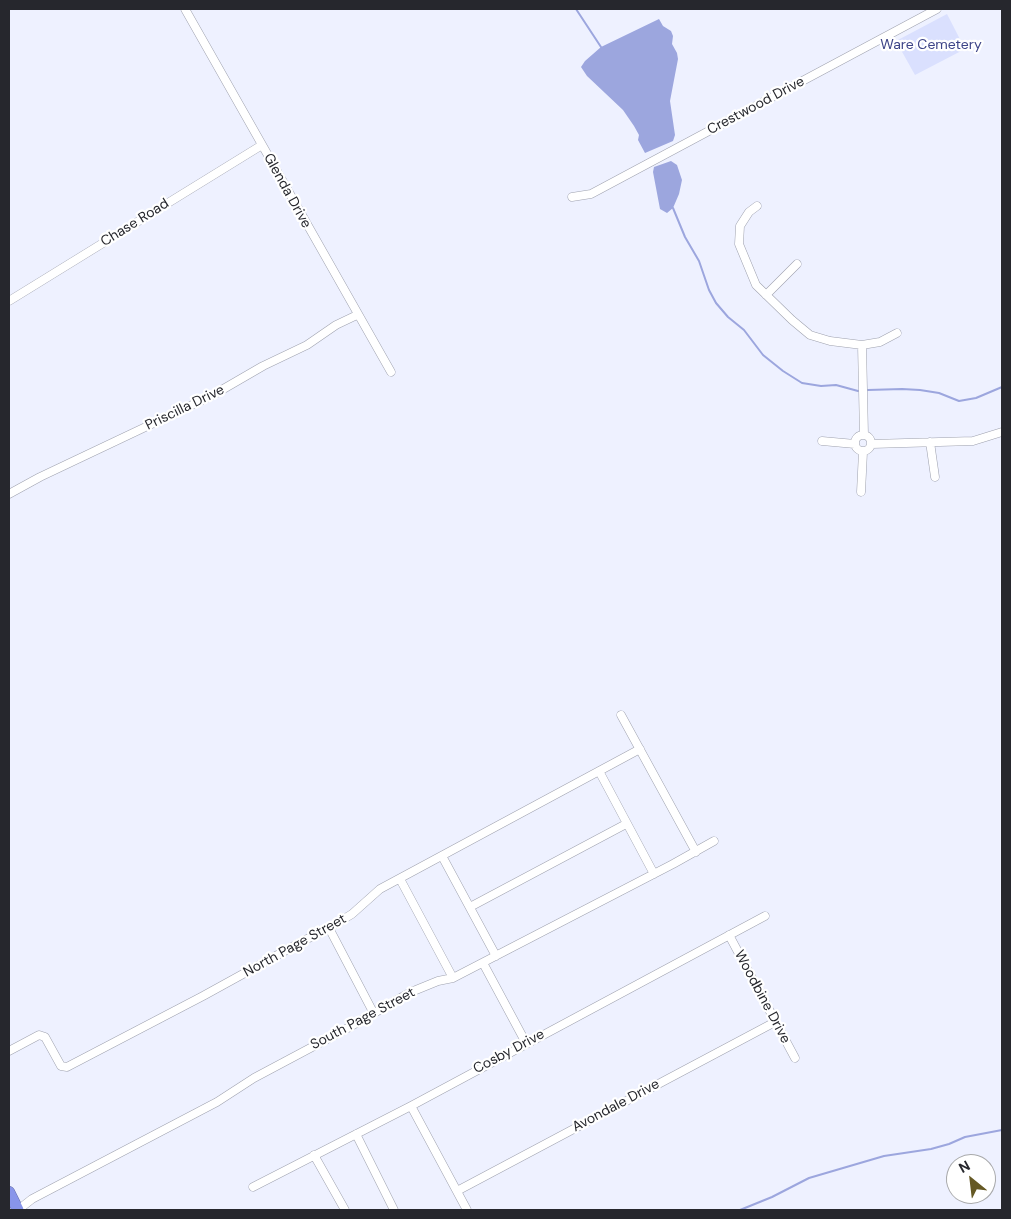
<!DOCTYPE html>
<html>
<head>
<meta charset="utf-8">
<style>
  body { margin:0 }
  #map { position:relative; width:1011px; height:1219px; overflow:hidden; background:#eef1ff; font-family:"DM Sans",sans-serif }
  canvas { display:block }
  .frame { position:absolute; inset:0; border:10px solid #26272d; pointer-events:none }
  .north { position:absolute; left:946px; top:1154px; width:50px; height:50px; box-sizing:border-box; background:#fff; border:1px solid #a8a9ab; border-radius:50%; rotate:331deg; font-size:14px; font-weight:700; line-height:20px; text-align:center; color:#26272d }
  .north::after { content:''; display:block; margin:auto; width:18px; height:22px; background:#655925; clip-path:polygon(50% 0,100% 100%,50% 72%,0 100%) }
</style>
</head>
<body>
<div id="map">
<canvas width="1011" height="1219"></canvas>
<div class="frame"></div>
<div class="north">N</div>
</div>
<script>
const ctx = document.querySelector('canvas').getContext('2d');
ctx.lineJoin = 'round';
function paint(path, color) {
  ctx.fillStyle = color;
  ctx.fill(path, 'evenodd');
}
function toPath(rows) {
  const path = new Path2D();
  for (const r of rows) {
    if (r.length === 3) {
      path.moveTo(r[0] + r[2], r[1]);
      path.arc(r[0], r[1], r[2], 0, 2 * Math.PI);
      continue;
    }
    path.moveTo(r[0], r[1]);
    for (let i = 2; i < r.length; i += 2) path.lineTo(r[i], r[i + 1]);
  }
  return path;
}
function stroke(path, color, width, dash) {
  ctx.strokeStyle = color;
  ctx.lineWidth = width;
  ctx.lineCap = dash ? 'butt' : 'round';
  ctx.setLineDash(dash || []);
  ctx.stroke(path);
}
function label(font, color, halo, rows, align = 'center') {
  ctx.font = font + ' "DM Sans",sans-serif';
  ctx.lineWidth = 4.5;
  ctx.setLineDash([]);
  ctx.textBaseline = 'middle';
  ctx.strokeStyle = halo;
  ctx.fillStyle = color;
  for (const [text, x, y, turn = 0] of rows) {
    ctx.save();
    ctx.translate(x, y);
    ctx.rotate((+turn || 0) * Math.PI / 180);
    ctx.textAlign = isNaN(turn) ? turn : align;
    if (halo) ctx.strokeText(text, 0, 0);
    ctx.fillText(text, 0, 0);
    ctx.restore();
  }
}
const green = toPath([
  [947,14,965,49,915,75,896,41]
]);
const water = toPath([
  [659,19,663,26,671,31,673,36,672,44,677,53,678,59,670,101,675,135,673,141,645,153,638,140,639,135,634,126,623,110,587,76,581,67,585,61,601,47],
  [671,161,677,165,682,180,679,194,673,208,667,213,660,209,653,172,654,167]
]);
const stream = toPath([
  [576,9,601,47],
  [673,208,685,237,699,261,709,290,716,303,728,317,744,330,763,355,783,371,802,383,821,386,836,385,858,391],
  [868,390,902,389,920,390,939,393,959,401,976,398,1002,387],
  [740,1210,772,1197,809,1178,884,1156,931,1149,949,1144,965,1137,1002,1130]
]);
const minor = toPath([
  [185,9,391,372],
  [572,197,591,194,937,9],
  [757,206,749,212,740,226,739,244,756,285,792,320,810,335,830,341,862,345,880,342,897,333],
  [766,295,797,264],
  [9,301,262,145],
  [862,345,864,435],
  [863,443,8],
  [822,441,855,444],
  [930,442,935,477],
  [872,444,973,441,1002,432],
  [861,492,863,452],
  [9,494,40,477,213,395,263,366,307,345,336,325,357,315],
  [621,715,696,852],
  [599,771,654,874],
  [442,856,496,956],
  [400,879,453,978],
  [470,907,626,824],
  [329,928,373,1012],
  [729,935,795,1058],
  [483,963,526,1043],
  [9,1051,39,1035,45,1037,61,1066,67,1067,203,996,301,942,329,928,352,914,380,889,640,749],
  [411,1106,467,1210],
  [356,1134,394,1210],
  [314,1155,345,1210],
  [253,1187,411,1106,765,916],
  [457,1191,775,1022],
  [18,1210,32,1199,217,1102,254,1078,346,1029,411,992,438,981,453,978,673,864,714,841]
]);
const highway = toPath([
  [9,1192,18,1210]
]);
const parkNames = [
  ["Ware Cemetery",931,45]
];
const streetNames = [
  ["Crestwood Drive",756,106,-28],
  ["Glenda Drive",287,191,61],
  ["Chase Road",135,223,-32],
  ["Priscilla Drive",185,408,-26],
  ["North Page Street",295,946,-29],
  ["Woodbine Drive",762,997,62],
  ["South Page Street",363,1019,-28],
  ["Cosby Drive",509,1052,-28],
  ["Avondale Drive",616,1106,-28]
];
paint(green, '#dae0fe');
paint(water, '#9ca6de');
stroke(stream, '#9ca6de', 2);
stroke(minor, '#9ea1ae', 9);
stroke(highway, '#666ea8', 12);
stroke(minor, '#fff', 8);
stroke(highway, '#8895ea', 11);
label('14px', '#3d4487', '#fff', parkNames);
label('14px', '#26272d', '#fff', streetNames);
</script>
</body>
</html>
